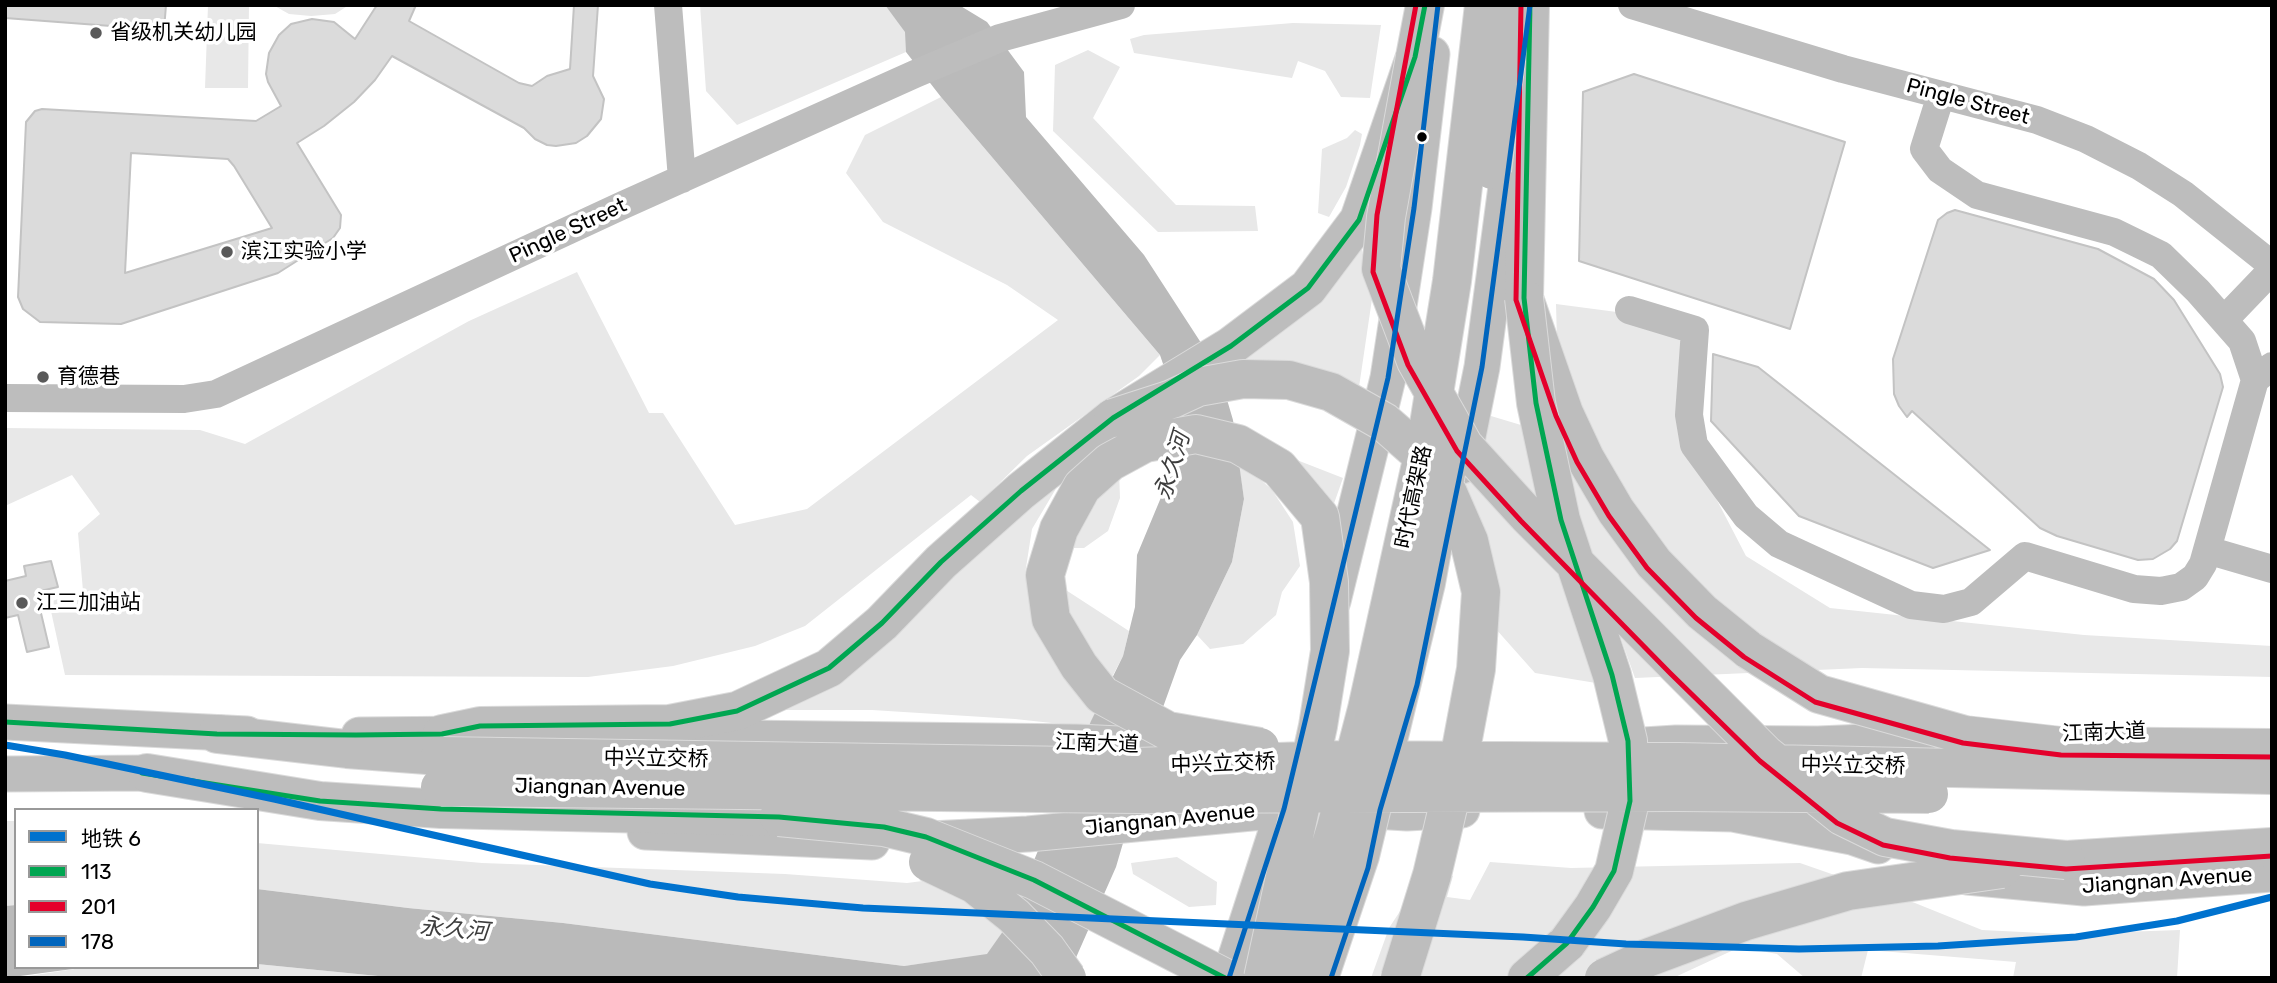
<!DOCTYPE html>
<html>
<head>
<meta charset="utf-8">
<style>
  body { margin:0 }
  #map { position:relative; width:2277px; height:983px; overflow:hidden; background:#fff; font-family:Rubik,"Noto Sans SC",sans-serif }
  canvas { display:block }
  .frame { position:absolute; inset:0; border:7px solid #000; pointer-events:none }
  .legend { position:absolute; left:14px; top:808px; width:245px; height:161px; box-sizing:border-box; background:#fff; border:2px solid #999; margin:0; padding:9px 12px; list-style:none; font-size:21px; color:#000 }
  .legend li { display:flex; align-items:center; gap:14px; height:35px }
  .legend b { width:35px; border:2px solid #999 }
</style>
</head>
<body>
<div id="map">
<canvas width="2277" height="983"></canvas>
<div class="frame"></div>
<ul class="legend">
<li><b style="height:9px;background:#0072ce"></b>地铁 6</li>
<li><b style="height:9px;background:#00a651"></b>113</li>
<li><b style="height:9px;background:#e4002b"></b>201</li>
<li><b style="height:9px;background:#0065bd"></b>178</li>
</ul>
</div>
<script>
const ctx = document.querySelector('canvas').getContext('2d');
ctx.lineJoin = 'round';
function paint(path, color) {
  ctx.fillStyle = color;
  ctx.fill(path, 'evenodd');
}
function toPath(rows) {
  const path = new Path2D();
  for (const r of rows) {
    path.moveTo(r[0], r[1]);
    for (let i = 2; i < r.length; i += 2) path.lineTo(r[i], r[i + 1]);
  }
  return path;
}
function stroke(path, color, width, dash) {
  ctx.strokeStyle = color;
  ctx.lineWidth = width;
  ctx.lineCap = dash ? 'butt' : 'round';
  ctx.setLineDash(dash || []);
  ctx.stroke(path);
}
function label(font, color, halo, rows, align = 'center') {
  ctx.font = font + ' Rubik,"Noto Sans SC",sans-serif';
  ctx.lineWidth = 7;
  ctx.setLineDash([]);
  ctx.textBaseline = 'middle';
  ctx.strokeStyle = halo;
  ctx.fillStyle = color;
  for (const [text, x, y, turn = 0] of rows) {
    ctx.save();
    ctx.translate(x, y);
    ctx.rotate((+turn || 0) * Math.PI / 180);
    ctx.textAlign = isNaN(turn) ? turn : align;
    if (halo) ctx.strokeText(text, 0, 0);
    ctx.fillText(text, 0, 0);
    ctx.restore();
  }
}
const green = toPath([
  [208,5,249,5,248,88,205,88],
  [273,5,349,5,335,14,311,16,289,14],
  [700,5,885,5,906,32,906,52,737,125,706,91],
  [1293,23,1381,25,1370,98,1341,97,1325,71,1298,61,1292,78,1134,53,1130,39,1144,35],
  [1088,50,1120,67,1093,118,1176,205,1255,206,1258,231,1158,232,1053,131,1055,65],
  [941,97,1160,355,1139,376,1027,456,980,502,971,495,805,626,755,646,673,666,588,677,65,675,49,602,83,591,78,533,100,514,72,475,5,506,5,428,200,430,245,444,469,321,577,272,649,413,663,413,735,525,807,509,1058,320,1007,285,883,222,846,173,865,135],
  [1355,130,1362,134,1360,145,1346,187,1329,217,1318,213,1322,149,1347,138],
  [1359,236,1372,299,1359,387,1236,362],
  [1556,304,1647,316,1683,342,1680,429,1746,556,1830,608,2084,635,2272,646,2272,677,1862,668,1635,678,1593,561,1560,452],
  [1481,413,1521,425,1596,683,1535,673,1487,619,1462,499],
  [1284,455,1343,478,1325,529],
  [1238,459,1272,490,1293,522,1300,566,1282,592,1276,615,1243,644,1210,649,1197,635,1232,562,1244,499],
  [1067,470,1032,529,1025,574,1034,612,1099,704,1089,727,1015,719,872,710,762,710],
  [1119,470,1120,498,1108,531,1084,548,1061,548,1062,529],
  [1055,583,1129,631,1123,656,1112,677,1085,657],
  [5,821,16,821,16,905,5,906],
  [257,843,482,863,785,874,907,883,1032,867,1008,924,987,955,904,966,563,923,408,908,257,889],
  [1177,857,1217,882,1216,905,1189,907,1133,874,1131,863],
  [1490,862,1571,868,1800,863,1915,903,1982,930,2063,934,2180,930,2177,978,2013,978,2016,962,1868,950,1861,978,1805,978,1777,954,1740,947,1673,978,1371,978,1389,928,1425,873,1453,876,1447,897,1470,900],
  [257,964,398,978,15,978,88,967,257,967]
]);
const water = toPath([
  [885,5,959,5,987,22,1024,72,1026,117,1144,255,1218,369,1233,420,1244,499,1232,562,1197,635,1180,660,1162,710,1116,867,1067,978,398,978,257,964,257,889,408,908,563,923,904,966,987,954,1008,924,1091,721,1123,656,1135,607,1137,555,1162,495,1183,423,1160,355,941,97,906,52,905,32],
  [16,905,16,967,88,967,5,978,5,906]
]);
const building = toPath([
  [5,5,166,5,164,30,5,18,5,5],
  [377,5,416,5,409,21,519,83,532,86,547,76,570,69,574,5,598,5,593,76,604,99,601,119,587,136,576,143,556,146,547,145,535,139,524,128,392,56,375,80,354,102,324,126,297,143,341,215,340,228,333,238,278,273,121,324,40,322,23,309,18,297,26,122,35,111,42,109,256,121,281,106,268,82,266,74,269,53,279,35,291,24,312,19,334,22,355,39,377,5],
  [131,153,228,159,234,166,272,228,125,273,131,153],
  [1634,74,1845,142,1790,329,1579,261,1583,92,1634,74],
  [1955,210,2098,249,2154,279,2174,300,2220,374,2223,387,2177,541,2170,549,2153,559,2138,560,2057,536,2040,528,1912,411,1907,417,1899,406,1894,394,1893,359,1938,220,1947,213,1955,210],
  [1713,354,1758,367,1990,550,1933,568,1799,516,1711,421,1713,354],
  [51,561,58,587,36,592,49,647,27,652,18,615,5,618,5,581,26,576,24,566,51,561]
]);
const minor = toPath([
  [668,5,682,179],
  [1632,5,1843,69,2037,120,2086,139,2139,166,2183,194,2272,265],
  [1941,95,1924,149,1940,170,1977,195,2114,232,2161,255,2198,291,2242,341,2255,380],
  [1629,310,1695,330,1689,415,1694,445,1746,516,1779,544,1911,605,1944,609,1971,602,2025,556,2134,589,2161,591,2181,587,2195,577,2203,564,2255,380,2272,366],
  [2224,320,2272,270],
  [5,398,184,399,216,394,621,206,915,74,1000,38,1121,5],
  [2207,550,2272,569]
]);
const major = toPath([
  [1462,466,1482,367,1513,134],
  [1333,601,1388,378,1414,208,1432,54],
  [5,722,247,734],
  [359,735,471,734],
  [656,737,1077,742,1202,748],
  [1628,746,1676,743,1818,744,1960,738],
  [5,774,147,773,176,778],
  [1357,810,1407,813,1462,810],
  [1602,811,1733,814,1852,837,1878,846],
  [645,832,872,842],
  [931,839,1028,834,1294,809],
  [1967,877,2084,888,2272,874],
  [1229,978,1287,798]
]);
const highway = toPath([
  [1530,5,1524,298,1564,413,1585,458,1616,511,1654,563,1702,612,1749,650],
  [217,734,347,749,440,756],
  [442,734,480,726,670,724,737,711,829,668,882,623,941,562,1021,491,1113,418,1231,346,1308,288,1359,220,1415,57,1425,5],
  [147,773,320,801,441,809,779,817],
  [2066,860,2272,847],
  [1527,978,1567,943]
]);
const highwayBridge = toPath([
  [1415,57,1386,217,1381,269,1416,361,1464,446,1527,515,1765,754,1842,816,1885,837,1951,849,2066,860],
  [1492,170,1513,5],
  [1524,298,1536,403,1561,520,1612,675,1628,741,1630,801,1614,871,1593,907,1567,943],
  [1113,418,1172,399,1198,387,1243,379,1289,380,1331,392,1384,422,1417,451,1448,493,1469,541,1481,592,1476,669,1458,765,1432,875,1400,978],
  [1749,650,1819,694,1965,735,2061,746,2272,748],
  [1260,747,1168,731,1102,695,1079,666,1051,619,1045,575,1059,529,1082,487,1110,462,1145,443,1196,434,1238,444,1279,468,1320,517,1329,582,1330,651,1318,726,1263,978],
  [440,756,1137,767,1334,760,1679,762,2272,775],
  [440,787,1139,794,1677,792,1929,794],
  [779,817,884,827,926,837,1034,880,1225,978],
  [928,862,974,884,1014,916,1047,950,1067,978],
  [1290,978,1336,828,1367,709,1427,437,1452,281,1484,5],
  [1319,978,1360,856,1426,583,1452,440],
  [1604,978,1647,958,1746,921,1848,891,2002,869]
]);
const bus1 = toPath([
  [5,722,217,734,356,735,442,734,480,726,670,724,737,711,829,668,882,623,941,562,1021,491,1113,418,1231,346,1308,288,1359,220,1415,57,1425,5],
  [142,773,320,801,441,809,779,817,884,827,926,837,1034,880,1225,978],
  [1527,978,1567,943,1593,907,1614,871,1630,801,1628,741,1612,675,1561,520,1536,403,1524,298,1530,5]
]);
const bus2 = toPath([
  [1416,5,1377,215,1373,272,1408,365,1457,451,1521,521,1670,673,1760,761,1837,823,1883,845,1950,858,2066,869,2272,856],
  [1521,5,1516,300,1556,416,1577,462,1609,516,1647,568,1696,618,1744,657,1815,702,1963,743,2061,755,2272,757]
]);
const bus3 = toPath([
  [1229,978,1284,809,1388,378,1414,208,1438,5],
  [1331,978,1368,868,1380,810,1417,685,1482,367,1530,5]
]);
const metro1 = toPath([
  [5,745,65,755,274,799,650,884,738,897,863,908,1523,937,1626,944,1799,949,1938,946,2076,937,2177,921,2272,897]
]);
const markers = [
  [96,33,7,"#595959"],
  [1422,137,6,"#000"],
  [227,252,7,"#595959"],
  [43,377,7,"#595959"],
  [22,603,7,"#595959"]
];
const poiNames = [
  ["省级机关幼儿园",110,33],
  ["滨江实验小学",241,252],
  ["育德巷",57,377],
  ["江三加油站",36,603]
];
const streetNames = [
  ["Pingle Street",1968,102,15],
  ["Pingle Street",568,231,-25],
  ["时代高架路",1414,497,-78],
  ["江南大道",2104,733,-2],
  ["江南大道",1097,744,2],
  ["中兴立交桥",656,759,1],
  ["中兴立交桥",1223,764,-2],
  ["中兴立交桥",1853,766,1],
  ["Jiangnan Avenue",600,788,1],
  ["Jiangnan Avenue",1170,820,-6],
  ["Jiangnan Avenue",2167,881,-4]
];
const waterNames = [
  ["永久河",1173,466,-73],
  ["永久河",454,930,5]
];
paint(green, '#e8e8e8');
paint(water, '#bababa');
paint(building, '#dbdbdb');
stroke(building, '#c3c3c3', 2);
stroke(major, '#dbdbdb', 37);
stroke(highway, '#dbdbdb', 40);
stroke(minor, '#bdbdbd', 28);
stroke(major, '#bdbdbd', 35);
stroke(highway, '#bdbdbd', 38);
stroke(highwayBridge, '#dbdbdb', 40, []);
stroke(highwayBridge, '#bdbdbd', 38);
stroke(bus1, '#00a651', 5);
stroke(bus2, '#e4002b', 5);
stroke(bus3, '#0065bd', 5);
stroke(metro1, '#0072ce', 7);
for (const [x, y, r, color] of markers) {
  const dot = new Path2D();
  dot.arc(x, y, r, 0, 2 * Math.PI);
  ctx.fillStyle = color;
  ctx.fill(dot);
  stroke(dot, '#fff', 2.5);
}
label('21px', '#000', '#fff', poiNames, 'left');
label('21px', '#000', '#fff', streetNames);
label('italic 23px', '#3d3d3d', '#fff', waterNames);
</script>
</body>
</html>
